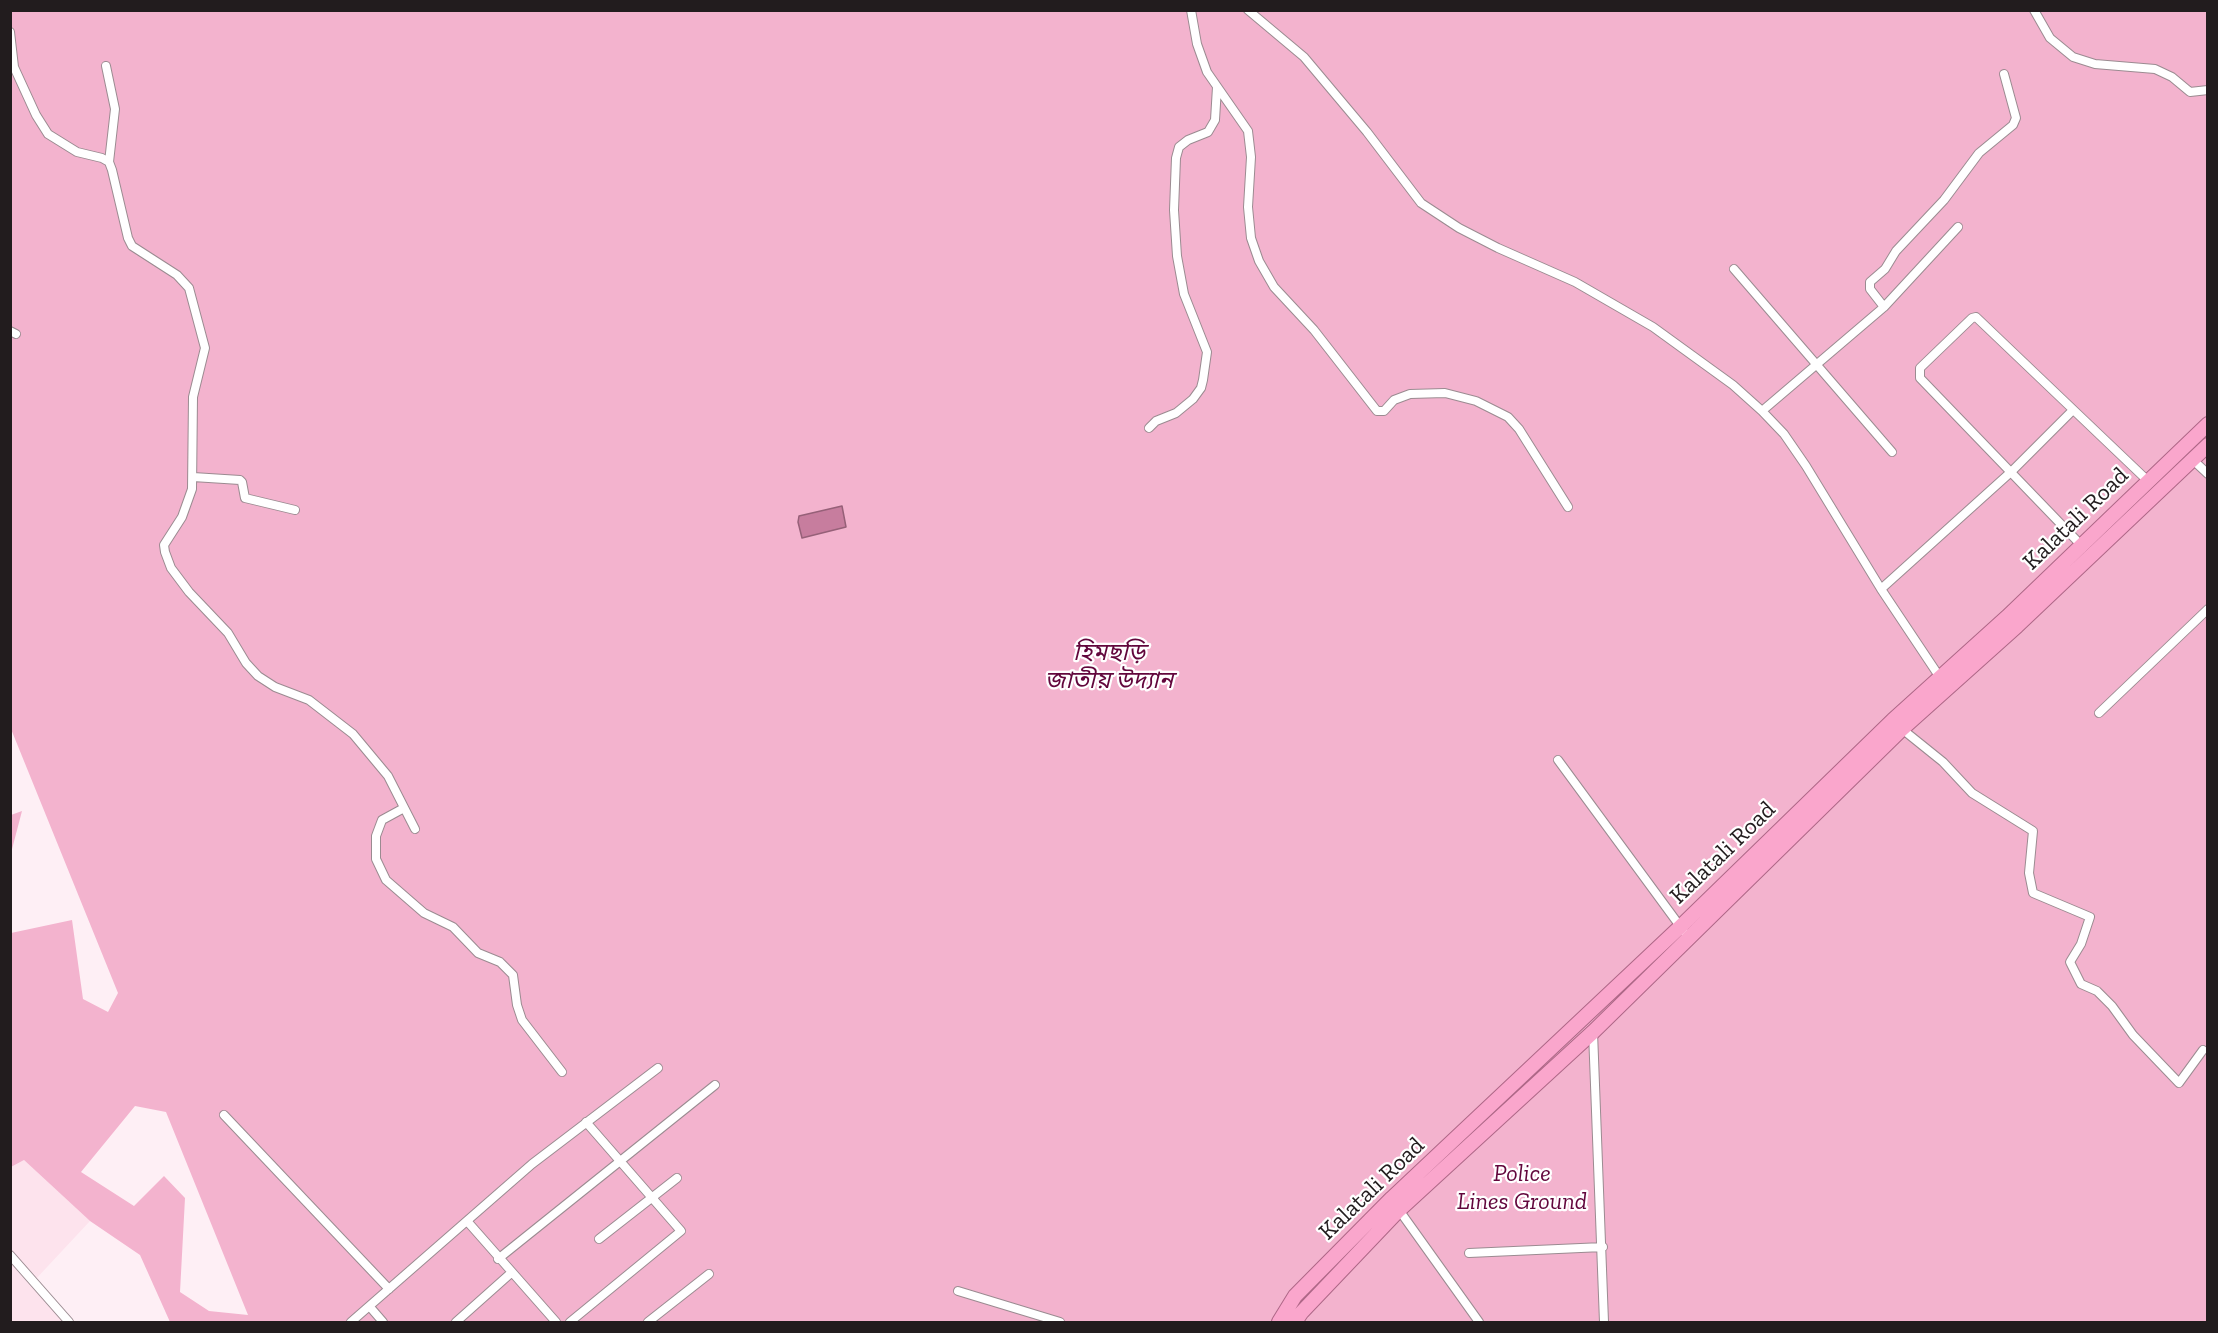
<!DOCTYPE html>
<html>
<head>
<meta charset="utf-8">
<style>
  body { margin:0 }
  #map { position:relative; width:2218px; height:1333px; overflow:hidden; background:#feeff5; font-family:"Zilla Slab",serif }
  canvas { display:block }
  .frame { position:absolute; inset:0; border:12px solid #221c1e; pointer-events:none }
</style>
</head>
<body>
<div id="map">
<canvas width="2218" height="1333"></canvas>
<div class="frame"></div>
</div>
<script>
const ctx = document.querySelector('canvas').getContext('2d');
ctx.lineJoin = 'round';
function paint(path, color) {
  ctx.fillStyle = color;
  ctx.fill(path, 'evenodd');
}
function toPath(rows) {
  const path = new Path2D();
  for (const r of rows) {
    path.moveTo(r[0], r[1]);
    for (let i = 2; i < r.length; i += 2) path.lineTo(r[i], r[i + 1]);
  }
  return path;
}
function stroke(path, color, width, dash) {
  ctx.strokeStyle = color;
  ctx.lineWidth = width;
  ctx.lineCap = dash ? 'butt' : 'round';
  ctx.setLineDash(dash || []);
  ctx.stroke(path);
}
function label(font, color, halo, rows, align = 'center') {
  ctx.font = font + ' "Zilla Slab","Noto Sans Bengali",serif';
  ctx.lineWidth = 4.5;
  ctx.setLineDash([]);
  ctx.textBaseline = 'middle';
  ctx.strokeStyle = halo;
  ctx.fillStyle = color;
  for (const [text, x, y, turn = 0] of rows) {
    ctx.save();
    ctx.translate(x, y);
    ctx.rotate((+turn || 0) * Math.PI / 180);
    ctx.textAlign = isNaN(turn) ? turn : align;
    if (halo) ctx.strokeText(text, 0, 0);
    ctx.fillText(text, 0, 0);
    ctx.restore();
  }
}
const built = toPath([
  [24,1160,90,1221,34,1281,69,1322,11,1322,11,1167]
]);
const green = toPath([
  [11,11,2207,11,2207,1322,170,1322,140,1255,90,1221,24,1160,11,1167,11,933,72,920,83,999,108,1012,118,993,11,729],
  [135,1106,166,1112,248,1315,209,1311,180,1292,185,1198,164,1176,134,1206,81,1172],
  [22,811,11,853,11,815]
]);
const water = toPath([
  [842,506,846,527,802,538,798,522,799,516,842,506]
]);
const minor = toPath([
  [1191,10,1197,44,1207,72,1248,131,1251,157,1248,207,1251,238,1259,261,1274,287,1314,330,1377,411,1384,411,1394,400,1410,394,1445,393,1476,401,1508,417,1519,429,1568,507],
  [1248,10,1304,57,1367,132,1421,203,1459,228,1498,248,1575,282,1653,327,1733,385,1762,411,1784,434,1806,466,1881,589],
  [2034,10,2050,38,2073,57,2095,64,2155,69,2172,77,2190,92,2208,90],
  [10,32,14,67,36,115,48,134,77,152,102,158,109,162,112,170,128,238,132,246,177,275,189,288,205,348,193,397,192,489,182,517,164,545,165,552,171,568,189,592,228,633,246,663,258,676,275,687,309,700,353,734,388,776,415,829],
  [106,66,115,109,109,162],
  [1734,269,1892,452],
  [1884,307,1870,289,1870,282,1885,269,1896,251,1944,200,1979,153,2013,125,2016,118,2004,74],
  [10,331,16,334],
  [1762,411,1884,307,1958,227],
  [1149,428,1156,421,1176,413,1193,399,1201,388,1203,380,1207,352,1184,294,1177,256,1174,210,1176,158,1179,147,1188,140,1208,132,1215,120,1217,87],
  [2193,460,2208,474],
  [193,477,240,480,242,482,245,498,295,510],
  [2082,546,1920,378,1920,368,1972,318,1976,317,2148,481],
  [1939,676,1881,589,2012,471,2073,410],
  [2099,713,2208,609],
  [1902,729,1943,762,1972,793,2033,831,2029,873,2033,893,2090,917,2081,944,2070,962,2081,984,2097,991,2112,1006,2133,1035,2179,1083,2203,1050],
  [1558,760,1688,937],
  [404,808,382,820,376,836,376,859,386,880,424,913,453,927,478,953,500,962,513,975,517,1005,522,1020,562,1072],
  [1593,1032,1604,1322],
  [224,1115,389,1289],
  [1399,1210,1479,1322],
  [467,1221,556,1322],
  [599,1239,677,1178],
  [1469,1253,1603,1247],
  [10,1255,69,1322],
  [498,1259,715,1085],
  [958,1291,1060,1322],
  [370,1307,383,1322],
  [351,1322,532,1164,658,1068],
  [456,1322,511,1273],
  [570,1322,681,1231,586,1122],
  [648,1322,709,1274]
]);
const trunk = toPath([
  [1279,1322,1295,1296,1392,1198,1680,927,1893,720,2007,617,2208,424],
  [1295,1322,1301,1313,1399,1210,1593,1032,1902,729,2017,626,2208,445]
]);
const streetNames = [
  ["Kalatali Road",2076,519,-44],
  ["Kalatali Road",1723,853,-44],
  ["Kalatali Road",1372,1189,-44]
];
const parkNames = [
  ["হিমছড়ি",1109,653],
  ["জাতীয় উদ্যান",1109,681],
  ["Police",1522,1174],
  ["Lines Ground",1522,1202]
];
paint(built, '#fde3ed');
paint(green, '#f3b3ce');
paint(water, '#c77d9e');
stroke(water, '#966078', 1.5);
stroke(minor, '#9b8b91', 10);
stroke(trunk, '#ae6787', 16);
stroke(minor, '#fff', 8);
stroke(trunk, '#faa6cc', 14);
label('24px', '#221c1e', '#fff', streetNames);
label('italic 24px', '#62063c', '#fff', parkNames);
</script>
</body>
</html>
